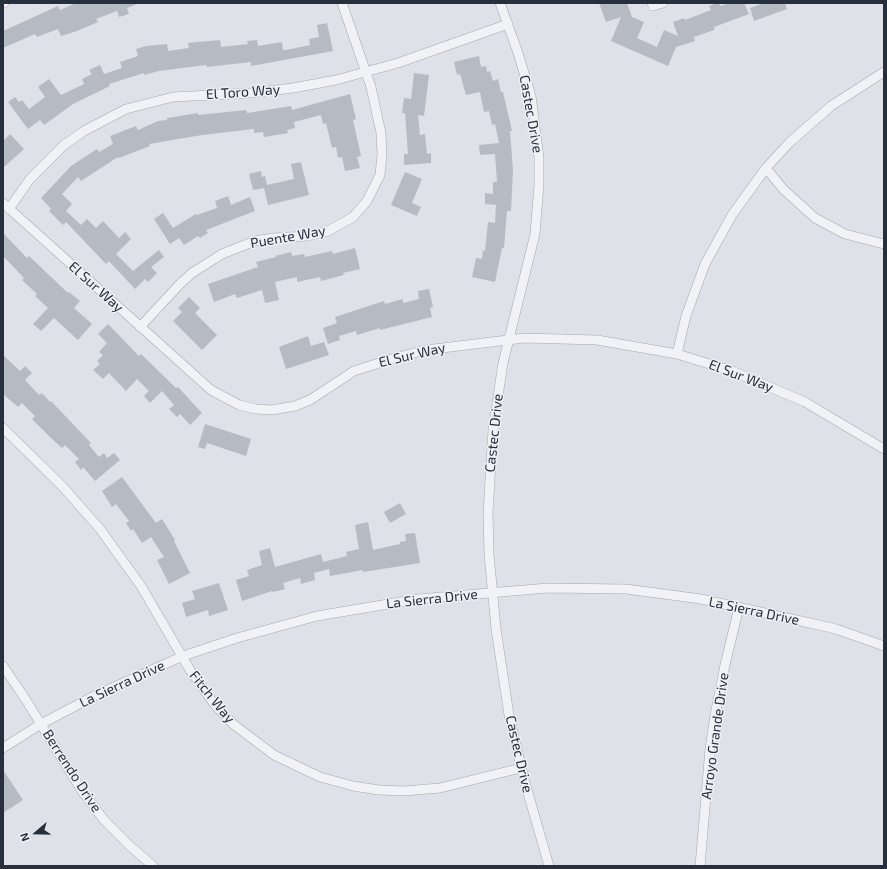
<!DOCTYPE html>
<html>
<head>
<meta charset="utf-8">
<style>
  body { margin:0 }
  #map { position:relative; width:887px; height:869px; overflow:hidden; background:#dee1e7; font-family:"Exo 2",sans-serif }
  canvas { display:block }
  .frame { position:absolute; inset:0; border:4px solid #282f3c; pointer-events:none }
  .north { position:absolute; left:16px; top:813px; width:40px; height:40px; -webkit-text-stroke:3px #edf0f4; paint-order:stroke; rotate:250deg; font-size:11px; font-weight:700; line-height:16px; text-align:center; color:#282f3c }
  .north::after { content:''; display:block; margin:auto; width:14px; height:18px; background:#282f3c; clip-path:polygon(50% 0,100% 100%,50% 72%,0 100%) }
</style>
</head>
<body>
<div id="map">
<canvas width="887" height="869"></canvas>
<div class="frame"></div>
<div class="north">N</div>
</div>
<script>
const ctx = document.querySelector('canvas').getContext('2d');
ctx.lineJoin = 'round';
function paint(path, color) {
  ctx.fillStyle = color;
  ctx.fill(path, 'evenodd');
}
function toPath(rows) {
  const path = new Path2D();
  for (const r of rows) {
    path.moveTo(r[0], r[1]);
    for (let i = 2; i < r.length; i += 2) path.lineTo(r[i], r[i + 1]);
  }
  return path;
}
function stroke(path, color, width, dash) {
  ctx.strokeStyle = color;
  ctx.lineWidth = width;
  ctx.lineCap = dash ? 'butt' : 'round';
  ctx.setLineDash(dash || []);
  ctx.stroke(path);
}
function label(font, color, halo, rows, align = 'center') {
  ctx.font = font + ' "Exo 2",sans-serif';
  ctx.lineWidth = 3;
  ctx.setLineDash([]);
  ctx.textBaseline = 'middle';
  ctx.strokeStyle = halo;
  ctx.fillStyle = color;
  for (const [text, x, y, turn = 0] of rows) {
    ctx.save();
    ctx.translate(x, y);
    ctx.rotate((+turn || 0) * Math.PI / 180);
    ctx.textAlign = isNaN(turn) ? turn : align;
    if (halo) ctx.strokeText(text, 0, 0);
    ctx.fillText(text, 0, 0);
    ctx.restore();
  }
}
const building = toPath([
  [76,3,137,4,127,8,129,14,119,17,117,11,96,19,98,22,77,31,61,36,58,29,37,37,35,34,3,48,3,31,58,6,60,10],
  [599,3,627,3,632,17,644,22,637,38,657,47,664,30,678,36,673,22,684,18,685,20,711,10,709,6,718,3,721,6,730,3,744,3,749,14,714,27,714,30,694,37,695,41,676,47,668,66,611,41,621,17,606,22],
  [764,3,785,3,787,9,754,21,750,8],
  [327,23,333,51,251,66,251,62,207,67,206,65,159,71,144,75,144,73,109,84,110,86,73,104,44,125,40,120,28,129,8,102,15,97,19,102,22,100,29,109,45,97,38,87,49,79,61,95,84,84,82,79,92,74,89,70,100,65,104,74,122,68,120,62,138,56,136,49,146,46,167,44,168,51,189,48,188,43,198,42,220,40,221,47,248,44,247,41,257,40,258,46,282,42,283,50,286,50,310,45,309,39,319,37,317,25],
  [479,56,481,67,486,66,487,72,490,71,493,81,498,79,501,92,503,92,512,131,510,131,513,170,511,211,507,211,504,248,502,248,495,282,472,277,476,258,482,259,483,250,485,251,488,222,495,223,496,205,485,204,485,193,493,194,493,182,497,182,495,154,480,155,479,145,499,143,495,124,492,125,489,111,484,112,480,92,466,95,460,74,457,75,454,62],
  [414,73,429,75,424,116,418,115,420,135,425,134,427,154,431,153,431,163,404,165,404,154,408,154,405,113,402,113,404,98,411,99],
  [350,94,356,119,353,120,361,156,357,157,360,168,345,171,342,157,338,158,336,147,332,148,326,123,323,124,321,115,294,122,295,128,287,130,288,133,264,137,263,132,254,133,254,129,202,135,149,144,150,146,119,158,118,157,81,181,78,177,62,194,72,204,66,211,81,225,87,219,96,228,103,221,119,238,125,232,131,239,116,254,133,271,159,250,164,257,151,267,157,273,148,282,145,279,135,289,109,261,106,264,66,222,63,225,49,211,51,209,41,198,71,166,97,149,99,152,113,144,110,136,136,126,138,130,158,121,167,120,167,118,198,113,198,115,246,110,247,113,291,106,292,110],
  [10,134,24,149,3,168,3,141],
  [301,162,309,195,268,205,264,188,253,190,249,174,261,171,262,177,265,176,267,185,294,179,291,164],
  [405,172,422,179,412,203,421,207,417,216,391,205],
  [228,196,231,205,250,197,255,211,206,230,208,233,200,238,198,236,184,245,179,238,170,244,154,219,163,213,173,228,196,214,197,215,217,208,215,201],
  [3,233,27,258,29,256,68,293,69,292,80,301,74,308,92,324,78,340,54,318,41,331,33,324,48,308,35,296,37,294,22,280,24,278,3,256],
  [355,248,360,269,343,273,344,275,321,281,320,277,297,282,297,277,275,282,279,300,265,303,262,290,237,298,235,294,214,302,208,284,258,267,256,262,276,257,275,256,291,252,292,256,304,254,305,257,332,251,333,254],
  [429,289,433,307,430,308,432,317,380,330,380,328,357,335,356,331,339,336,340,340,328,344,323,328,337,323,335,317,384,301,385,304,403,299,403,303,419,299,418,291],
  [189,297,200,308,195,313,217,335,202,350,173,321,182,312,178,308],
  [108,324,139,356,141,354,176,388,178,387,202,413,190,425,180,414,177,417,169,409,174,405,162,391,150,403,144,396,149,391,137,379,126,391,109,373,103,379,93,370,100,364,97,361,103,355,99,352,107,343,98,334],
  [308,336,311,346,324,342,329,355,286,369,279,347],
  [3,355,20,371,25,366,32,373,25,380,39,395,42,393,50,402,51,401,91,443,89,445,99,457,104,453,107,458,114,453,120,460,95,481,83,467,81,470,75,462,79,459,65,445,62,448,51,438,32,419,35,416,22,403,18,407,3,394],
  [205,424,251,439,246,456,207,443,205,449,198,447],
  [122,477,156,523,162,519,175,540,174,541,190,573,169,584,157,560,164,557,151,537,142,543,133,529,131,531,126,523,129,521,116,504,112,507,102,491],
  [400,503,406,514,390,523,384,512],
  [368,522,373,550,400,544,400,542,406,541,405,534,415,533,420,563,363,572,363,570,330,576,329,569,314,573,315,580,301,584,300,578,283,583,285,589,273,592,272,591,242,601,236,580,249,576,247,570,262,565,259,551,270,548,275,567,321,554,323,562,347,556,346,552,359,549,355,525],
  [219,583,228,610,209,616,208,610,186,617,182,603,195,599,192,591],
  [3,770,23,800,3,813]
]);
const minor = toPath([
  [3,3,4,3],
  [500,3,518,53,531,96,539,158,539,184,535,234,503,363,493,430,488,513,489,554,496,629,509,715,524,779,549,866],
  [652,3,653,6,663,3],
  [884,72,831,106,789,143,766,168,783,189,815,218,845,234,884,244],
  [3,203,211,390,239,405,256,409,272,410,295,406,310,400,354,371,398,357,426,350,524,338,597,340,677,354,732,371,805,402,884,449],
  [9,209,30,179,64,145,84,131,126,109,173,97,250,93,293,88,336,80,398,63,508,24],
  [140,327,179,285,192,273,222,254,255,241,273,238,307,236,328,231,353,217,367,201,380,175,382,154,381,133,371,87,342,3],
  [677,354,686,316,705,264,732,215,766,168],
  [3,428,63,487,100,529,141,586,190,670,215,705,233,724,274,755,320,777,353,786,379,790,404,791,440,788,521,768],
  [3,666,26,700,82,791,104,820,130,846,153,866],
  [3,748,41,724,98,694,183,656,237,638,317,616,418,599,548,588,626,589,701,599,801,621,836,629,884,646],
  [700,866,710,749,715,715,725,665,739,607]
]);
const streetNames = [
  ["El Toro Way",243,92,-4],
  ["Castec Drive",531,114,80],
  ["Puente Way",288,237,-10],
  ["El Sur Way",96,287,42],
  ["El Sur Way",412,355,-13],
  ["El Sur Way",741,376,21],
  ["Castec Drive",494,433,-84],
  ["La Sierra Drive",432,599,-6],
  ["La Sierra Drive",754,611,12],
  ["La Sierra Drive",122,684,-25],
  ["Fitch Way",212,697,51],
  ["Arroyo Grande Drive",715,736,-82],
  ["Castec Drive",519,754,77],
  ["Berrendo Drive",72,771,57]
];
paint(building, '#b6bac3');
stroke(minor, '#a4a8b0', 10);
stroke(minor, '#f0f2f5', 9);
label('14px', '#282f3c', '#edf0f4', streetNames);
</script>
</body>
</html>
